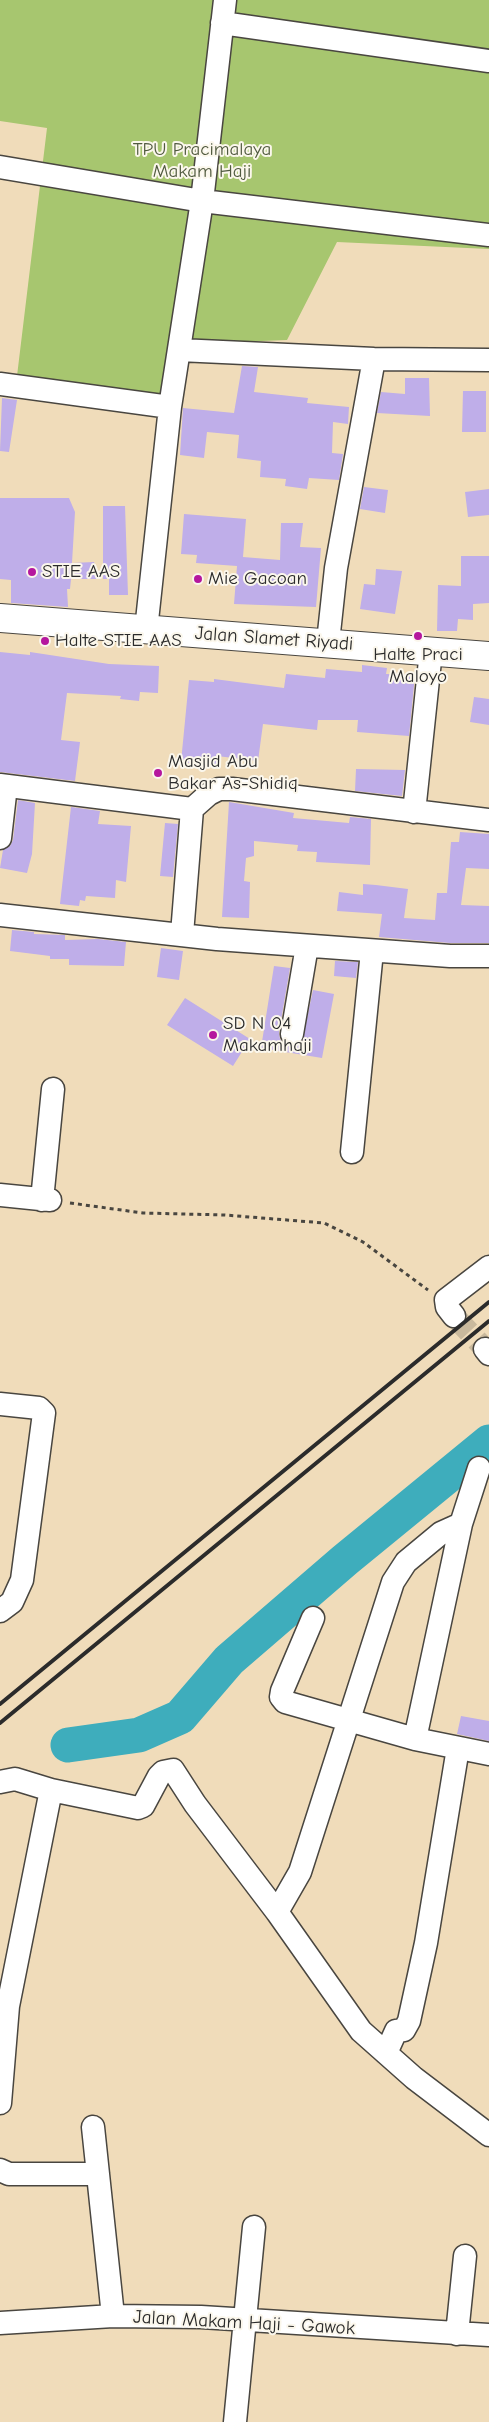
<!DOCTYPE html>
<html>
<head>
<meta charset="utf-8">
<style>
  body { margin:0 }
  canvas { display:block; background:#f0dcba }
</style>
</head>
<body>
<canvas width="489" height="2422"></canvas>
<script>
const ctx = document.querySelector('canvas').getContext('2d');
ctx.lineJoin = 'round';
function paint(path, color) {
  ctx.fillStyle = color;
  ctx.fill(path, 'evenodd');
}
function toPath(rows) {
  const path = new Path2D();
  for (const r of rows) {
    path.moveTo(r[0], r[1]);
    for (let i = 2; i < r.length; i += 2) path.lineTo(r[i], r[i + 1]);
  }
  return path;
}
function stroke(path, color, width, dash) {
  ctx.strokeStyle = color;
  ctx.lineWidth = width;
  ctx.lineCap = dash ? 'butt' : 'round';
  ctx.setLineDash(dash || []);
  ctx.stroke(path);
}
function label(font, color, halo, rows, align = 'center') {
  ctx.font = font + ' "Comic Neue",sans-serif';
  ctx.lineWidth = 4;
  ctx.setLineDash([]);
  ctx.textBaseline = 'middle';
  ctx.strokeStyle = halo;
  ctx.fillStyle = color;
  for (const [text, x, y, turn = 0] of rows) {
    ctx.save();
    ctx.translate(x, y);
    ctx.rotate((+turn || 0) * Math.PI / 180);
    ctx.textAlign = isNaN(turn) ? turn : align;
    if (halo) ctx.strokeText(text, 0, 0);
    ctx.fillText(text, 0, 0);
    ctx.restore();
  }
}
const green = toPath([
  [0,0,489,0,489,249,337,242,287,340,186,344,180,404,17,376,47,128,0,121]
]);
const river = toPath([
  [68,1745,139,1735,180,1717,229,1660,345,1560,489,1442]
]);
const building = toPath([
  [242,366,258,367,254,392,308,398,307,403,349,407,348,424,333,422,332,453,343,454,339,480,309,478,307,489,285,486,286,479,260,477,261,461,237,458,239,435,207,432,204,458,180,455,183,408,234,413],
  [405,378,429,378,430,416,377,413,381,392,405,394],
  [463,391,486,391,486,432,462,432],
  [2,398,17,400,9,452,0,451],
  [364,487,388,490,385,513,360,509],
  [489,489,489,515,468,517,465,492],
  [0,498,69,498,75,512,72,563,94,562,100,579,71,579,70,589,67,589,68,607,11,603,11,580,0,579],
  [103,506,125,506,128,595,109,595,109,579,103,579],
  [184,514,246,519,243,557,280,560,281,523,303,523,300,547,321,548,316,607,234,604,237,566,196,563,197,555,181,554],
  [461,556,489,556,489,603,473,604,473,620,458,619,457,631,437,631,438,585,461,586],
  [376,569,402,571,395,614,360,609,364,584,375,585],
  [0,652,30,655,30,652,109,664,159,666,158,693,140,692,139,701,120,699,121,696,67,693,61,740,80,742,75,781,0,772],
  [362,665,387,668,386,674,415,675,409,736,357,732,358,720,318,720,317,730,263,724,258,761,217,756,216,767,181,762,189,680,214,682,214,679,284,688,286,674,325,678,326,669,362,672],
  [474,697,489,699,489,725,470,722],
  [356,769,405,770,402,796,355,791],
  [18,800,35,803,32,854,27,873,0,868,3,850,10,846,13,840],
  [229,802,294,813,293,818,349,823,350,817,371,819,370,865,316,862,317,852,297,851,298,845,254,841,254,856,246,858,244,881,250,882,249,918,222,917],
  [71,807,100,811,98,824,131,826,126,882,116,880,115,898,86,896,85,901,80,900,79,906,60,904],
  [165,823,178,824,173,877,160,876],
  [460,832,489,834,489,869,466,868,461,905,489,906,489,943,450,943,379,937,382,914,337,911,339,892,363,895,363,884,376,885,408,889,404,918,435,920,437,893,447,893,451,842,459,842],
  [12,930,34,932,34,934,65,935,65,940,98,939,126,942,124,966,69,965,69,959,50,959,50,956,10,951],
  [161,948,183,951,179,980,157,977],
  [335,961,358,962,356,978,334,976],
  [274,966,290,968,279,1032,280,1039,284,1044,296,1046,302,1042,313,990,334,994,322,1058,261,1048],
  [185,998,250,1039,233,1066,167,1025],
  [461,1716,489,1721,489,1741,457,1734]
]);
const minorTunnel = toPath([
  [454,1316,485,1349]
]);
const path = toPath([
  [70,1203,143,1213,225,1215,324,1223,363,1242,428,1290]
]);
const minor = toPath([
  [222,23,489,61],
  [0,167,202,201,489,235],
  [179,350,374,359,489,360],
  [0,384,170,407],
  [146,630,170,407,202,201,225,0],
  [328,642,336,568,374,359],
  [0,785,192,809,209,794,219,789,232,789,489,820],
  [414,812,431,651],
  [0,838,6,786],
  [0,915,217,939,450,956,489,956],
  [182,934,192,809],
  [292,1034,307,946],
  [352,1152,372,951],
  [0,1195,50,1200],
  [42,1200,53,1089],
  [454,1316,447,1307,446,1300,489,1267],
  [485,1349,489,1354],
  [0,1404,39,1408,44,1413,22,1580,12,1602,0,1611],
  [313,1618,282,1691,281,1697,285,1702,415,1739,489,1754],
  [415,1739,461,1524],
  [0,1782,15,1779,51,1790,138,1808,143,1806,159,1776,163,1772,173,1770,195,1804,277,1912,300,1872,393,1582,406,1562,441,1533,461,1524,479,1468],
  [277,1912,361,2031,414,2078,489,2135],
  [386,2053,396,2031,404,2030,409,2021,426,1943,458,1748],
  [0,2103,8,2006,51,1790],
  [93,2127,113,2316],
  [0,2170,9,2174,98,2174],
  [0,2323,113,2316,201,2317,489,2335],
  [457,2334,465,2256],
  [235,2422,254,2227]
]);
const major = toPath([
  [0,618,489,656]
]);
const rail = toPath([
  [0,1704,489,1302],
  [0,1723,489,1321]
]);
const markers = [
  [32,572,5,"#b5179e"],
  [198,579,5,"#b5179e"],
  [418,636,5,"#b5179e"],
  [45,641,5,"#b5179e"],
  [158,773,5,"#b5179e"],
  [213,1035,5,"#b5179e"]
];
const parkNames = [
  ["TPU Pracimalaya",202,150],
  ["Makam Haji",202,172]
];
const poiNames = [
  ["STIE AAS",42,572],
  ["Mie Gacoan",208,579],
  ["Halte STIE AAS",55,641],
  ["Halte Praci",418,655,"center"],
  ["Maloyo",418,677,"center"],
  ["Masjid Abu",168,762],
  ["Bakar As-Shidiq",168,784],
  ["SD N 04",223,1024],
  ["Makamhaji",223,1046]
];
const streetNames = [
  ["Jalan Slamet Riyadi",274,639,4],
  ["Jalan Makam Haji - Gawok",244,2323,3]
];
paint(green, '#a7c66f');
stroke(river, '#3eadbc', 35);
paint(building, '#bfaee9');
stroke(minorTunnel, '#c9b99d', 22, [22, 11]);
stroke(minor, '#494640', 25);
stroke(major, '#494640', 30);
stroke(path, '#494640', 3, [4, 4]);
stroke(minor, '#fff', 22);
stroke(major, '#fff', 28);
stroke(rail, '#2b2b2b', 4);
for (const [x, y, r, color] of markers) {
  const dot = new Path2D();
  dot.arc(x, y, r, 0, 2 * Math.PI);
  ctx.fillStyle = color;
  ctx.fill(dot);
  stroke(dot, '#fbf7ec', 2);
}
label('19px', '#505a3f', '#fbf7ec', parkNames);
label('19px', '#2b2b2b', '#fbf7ec', poiNames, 'left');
label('19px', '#2b2b2b', '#fbf7ec', streetNames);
</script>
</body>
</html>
